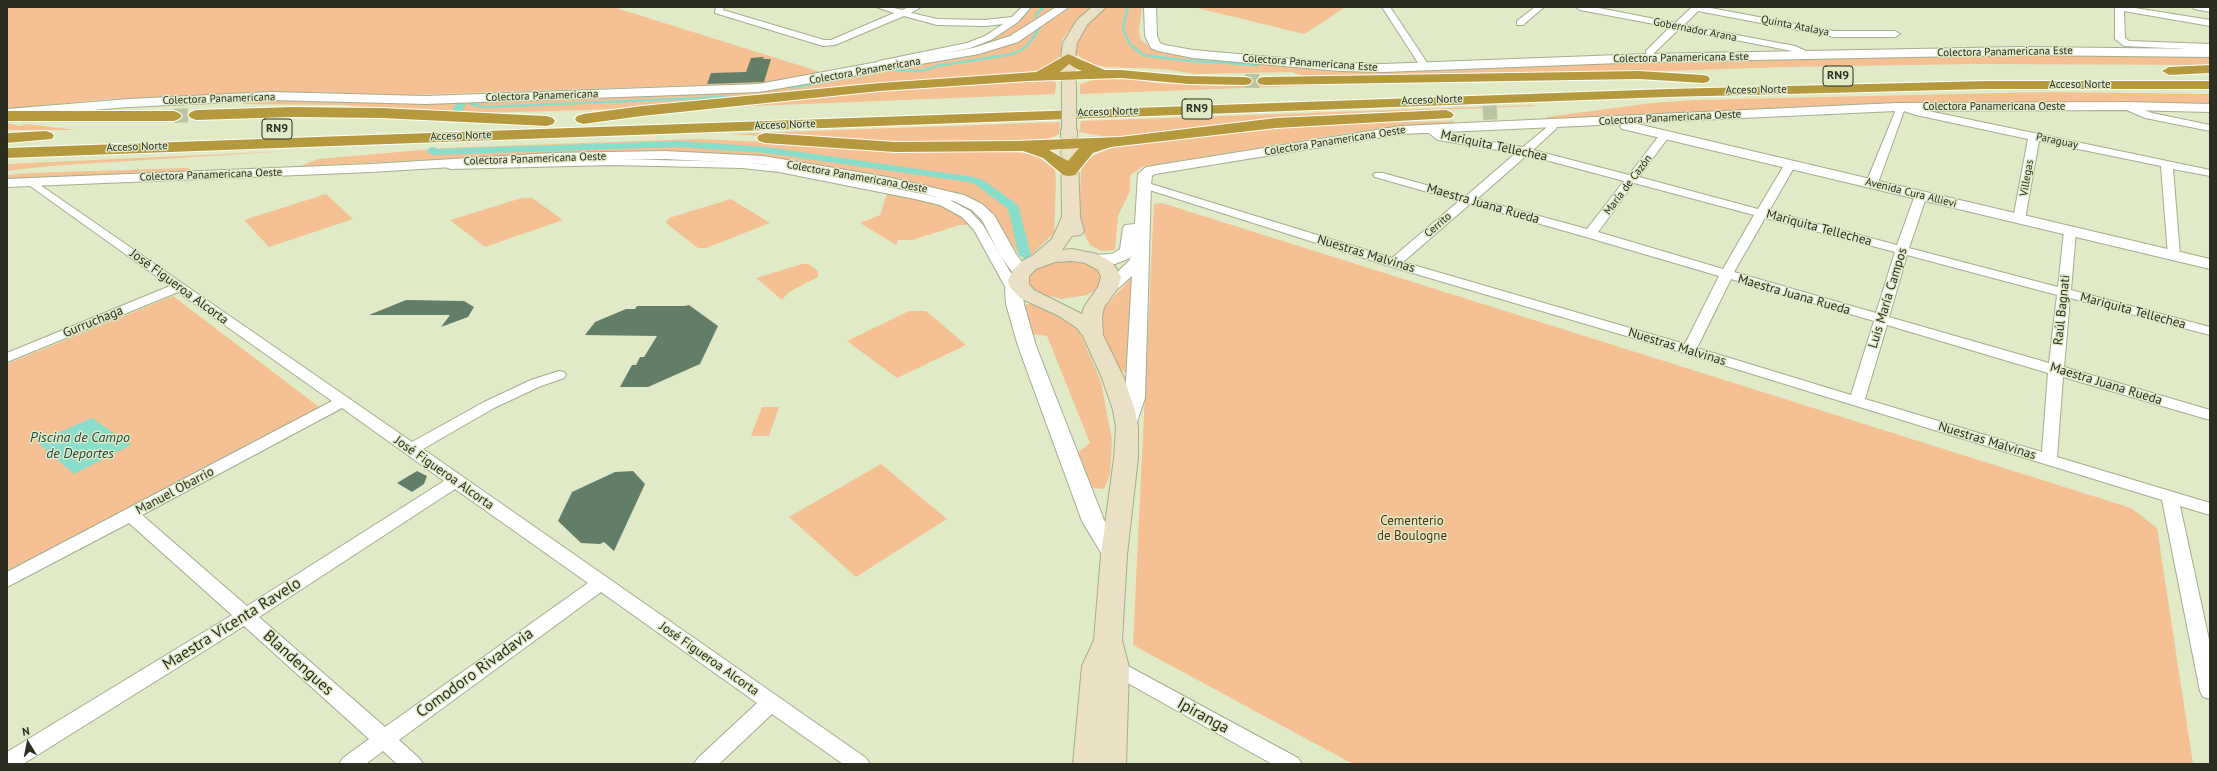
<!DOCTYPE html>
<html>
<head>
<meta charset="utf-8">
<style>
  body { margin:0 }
  #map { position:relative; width:2217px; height:771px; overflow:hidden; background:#e0eac7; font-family:"PT Sans",sans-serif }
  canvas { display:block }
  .frame { position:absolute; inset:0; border:8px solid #2b2e21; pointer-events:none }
  .north { position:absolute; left:8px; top:723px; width:40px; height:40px; -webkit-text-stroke:3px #e0eac7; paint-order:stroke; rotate:350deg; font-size:11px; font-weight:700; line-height:16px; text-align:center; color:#2b2e21 }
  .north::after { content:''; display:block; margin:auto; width:14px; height:18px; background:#2b2e21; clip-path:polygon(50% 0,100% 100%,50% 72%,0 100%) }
</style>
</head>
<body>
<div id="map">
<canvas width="2217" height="771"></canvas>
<div class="frame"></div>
<div class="north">N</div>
</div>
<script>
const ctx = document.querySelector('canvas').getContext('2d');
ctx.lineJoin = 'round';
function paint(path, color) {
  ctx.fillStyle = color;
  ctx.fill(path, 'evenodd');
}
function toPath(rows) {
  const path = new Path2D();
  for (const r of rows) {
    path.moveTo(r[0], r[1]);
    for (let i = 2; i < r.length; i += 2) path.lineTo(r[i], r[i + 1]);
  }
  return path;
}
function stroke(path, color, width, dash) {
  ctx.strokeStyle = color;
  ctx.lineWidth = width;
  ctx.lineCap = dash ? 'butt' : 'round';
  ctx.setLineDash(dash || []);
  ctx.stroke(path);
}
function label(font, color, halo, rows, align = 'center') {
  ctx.font = font + ' "PT Sans",sans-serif';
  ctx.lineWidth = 3;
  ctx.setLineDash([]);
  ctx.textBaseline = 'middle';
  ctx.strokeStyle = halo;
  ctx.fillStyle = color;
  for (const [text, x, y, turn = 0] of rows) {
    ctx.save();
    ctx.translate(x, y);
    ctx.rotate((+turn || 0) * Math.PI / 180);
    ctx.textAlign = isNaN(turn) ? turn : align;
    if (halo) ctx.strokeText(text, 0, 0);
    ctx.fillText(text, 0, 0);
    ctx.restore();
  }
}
const green = toPath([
  [7,7,613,7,824,73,765,83,405,95,308,92,108,99,7,109],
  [1032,7,1061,7,1028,30,994,44,908,62,970,47,1004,30],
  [1068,7,1093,7,1078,20,1062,40,1061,54,1051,67,1044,71,1019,76,893,83,700,103,618,109,448,114,419,113,343,105,245,104,241,101,118,106,115,109,60,110,160,103,277,99,453,103,766,90,878,68,928,62,972,53,1011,42,1054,18],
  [1104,7,1142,7,1139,30,1141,40,1155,50,1174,55,1277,65,1598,62,2021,54,2210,56,2210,65,1975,64,1789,67,1629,72,1302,76,1292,72,1196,74,1164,69,1107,67,1091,65,1083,60,1073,50,1079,31],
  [1193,7,1346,7,1304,34],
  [1045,79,1056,82,1055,94,702,108,902,87],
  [1097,79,1135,79,1155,83,1218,86,1492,79,1080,94,1080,84],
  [2049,92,2210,94,2210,107,2069,105,1549,122,1546,117,1653,103,1694,100],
  [1533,105,1536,106,1358,113,1276,118,1118,139,1079,132,1081,121],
  [1453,121,1457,125,1354,132,1142,167,1130,175,1130,191,1118,216,1115,250,1101,251,1090,245,1079,224,1081,169,1090,157,1114,147,1250,129,1342,123],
  [1060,122,1059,134,1042,142,914,144,730,134],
  [7,123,19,126,26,124,76,130,7,130],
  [698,139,790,143,907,153,959,151,1009,151,1031,154,1040,158,1055,170,1056,182,1054,233,1031,255,1020,256,1000,227,979,204,814,165,577,153,301,166,318,159,445,148],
  [291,151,49,166,7,171,7,164],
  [188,168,195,172,7,180,7,175,29,173],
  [888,191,954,208,970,225,960,225,912,240,898,240,896,245,860,223,880,215],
  [326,194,353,219,269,247,244,220],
  [522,198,532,198,563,220,485,247,450,220],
  [731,199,770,223,706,248,698,248,666,223,669,218],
  [1162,203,2131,508,2157,528,2193,764,1353,764,1133,645,1154,204],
  [1062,259,1085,262,1094,266,1100,272,1103,278,1101,284,1096,290,1087,295,1062,299,1039,294,1031,289,1028,282,1028,276,1041,265],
  [802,264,808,264,818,271,818,277,789,292,782,300,756,278],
  [1134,275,1130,370,1125,372,1119,370,1100,331,1101,311],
  [173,296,319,407,7,574,7,364],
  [1026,304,1032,304,1060,315,1078,328,1101,382,1112,440,1110,474,1104,489,1092,488,1077,453,1090,443,1047,336,1033,334,1025,307],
  [909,311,926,311,966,345,897,378,847,341],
  [762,407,779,407,769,436,751,436],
  [881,464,947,519,856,577,789,517]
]);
const water = toPath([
  [92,418,131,445,74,474,37,442]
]);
const stream = toPath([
  [1128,7,1123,27,1125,34,1131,45,1143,55,1181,60,1258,65],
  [791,88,889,70,921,71,937,66,1013,54,1026,47,1033,38,1043,22,1037,19,1036,14,1044,7],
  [471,104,484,107,726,97]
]);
const canal = toPath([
  [461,101,466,104,462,111,457,114,453,113,452,111,456,104,461,101],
  [679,141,766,147,974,177,983,180,1018,205,1031,255,1025,259,1019,255,1008,209,975,184,968,182,766,153,679,147,433,155,427,152,429,148,433,147,438,149,679,141]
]);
const building = toPath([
  [764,57,763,59,771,59,764,82,707,84,711,73,746,72,751,58],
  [406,300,464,301,474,307,468,317,441,327,450,315,369,315],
  [689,305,718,326,700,364,648,387,620,387,632,365,636,365,640,357,644,357,657,336,585,335,595,322,626,309,635,309,637,306,685,306],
  [417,471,427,476,424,484,412,492,397,483],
  [633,471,645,484,614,551,604,542,600,544,581,543,558,521,572,492,615,472]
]);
const motorwayTunnel = toPath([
  [1245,81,1264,81],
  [1483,113,1501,112],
  [174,116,196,115]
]);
const minor = toPath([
  [716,7,724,7,723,10,824,40,831,40,894,13,876,7,890,7,902,10,909,7,921,7,911,13,937,19,985,20,1012,17,1022,7,1031,7,1018,22,991,40,970,48,882,66,877,63,879,61,967,43,985,36,1003,24,985,26,937,25,904,16,835,45,823,46,715,13,716,7],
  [1382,7,1390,7,1430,67,1428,69,1422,69,1382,7],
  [1535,7,1544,7,1523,25,1517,25,1517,21,1535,7],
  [1576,7,1594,7,1675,23,1692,7,1705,7,1834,31,1895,31,1900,34,1895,37,1834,37,1698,11,1684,25,1795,46,1815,55,1810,58,1792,51,1679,29,1652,55,1649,56,1646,55,1646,51,1670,27,1580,10,1576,7],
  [2115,7,2129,7,2210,20,2210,26,2124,11,2125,38,2129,41,2210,44,2210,50,2124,46,2115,39,2115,7],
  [2193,7,2210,7,2210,12,2194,9,2193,7],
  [2126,103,2152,113,2210,125,2210,131,2145,118,2122,108,2121,106,2126,103],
  [1896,104,1901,106,1905,104,1919,109,2210,170,2210,176,2173,169,2180,255,2174,259,2168,255,2161,166,2039,141,2025,219,2019,223,2013,219,2028,139,1916,115,1904,111,1878,183,1876,185,1868,185,1866,183,1895,112,1891,107,1896,104],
  [1553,121,1558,124,1556,129,1533,150,1629,175,1661,133,1669,133,1670,135,1639,177,1758,209,1786,162,1794,162,1796,164,1769,211,1897,245,1915,195,1917,192,1925,192,1927,195,1909,248,2058,287,2064,231,2070,227,2074,228,2076,231,2071,290,2210,327,2210,335,2070,298,2064,367,2210,410,2210,420,2063,377,2057,457,2210,503,2210,515,2180,506,2210,644,2210,699,2203,697,2200,691,2162,500,1684,353,1389,266,1140,187,1138,185,1144,181,1148,183,1392,258,1459,201,1375,177,1373,175,1375,173,1383,173,1466,196,1516,153,1438,140,1426,131,1425,129,1426,127,1434,127,1445,135,1523,147,1546,128,1549,122,1553,121],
  [1527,155,1624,181,1587,229,1477,199,1527,155],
  [1634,183,1754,215,1723,269,1598,232,1634,183],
  [1470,204,1586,237,1719,276,1685,344,1403,262,1470,204],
  [1765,218,1895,252,1876,313,1734,272,1765,218],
  [1907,255,2057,295,2049,363,1889,317,1907,255],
  [1731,279,1874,321,1851,395,1697,348,1731,279],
  [1887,325,2048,373,2042,452,1865,399,1887,325],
  [612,159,742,162,779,166,948,199,970,211,983,225,1020,289,1018,292,1008,292,974,230,962,217,940,205,915,199,779,172,742,168,612,165,450,169,444,166,450,163,612,159],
  [30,178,412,442,484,402,531,380,559,371,564,372,566,375,564,378,541,386,494,408,423,449,866,758,870,764,843,764,772,714,719,764,694,764,698,758,757,703,601,592,399,740,419,758,423,764,397,764,383,751,366,764,339,764,343,758,369,739,244,626,23,764,7,764,7,752,232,615,129,523,7,587,7,572,332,401,178,292,7,362,7,353,170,286,26,183,24,181,26,179,30,178],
  [342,408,444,481,247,606,142,515,342,408],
  [455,489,588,583,385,727,259,617,455,489],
  [1115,659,1298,758,1302,764,1272,764,1108,672,1105,667,1108,662,1115,659]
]);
const tertiary = toPath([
  [1056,7,1069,7,1018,42,979,54,759,92,426,104,272,100,129,107,7,117,7,109,129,99,272,92,426,96,759,84,872,63,928,56,973,48,1010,36,1056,7],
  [1144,7,1156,7,1157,36,1160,43,1165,45,1193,50,1340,63,1383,64,1646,54,2021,47,2210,49,2210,57,2021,55,1646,62,1383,72,1340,71,1193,58,1158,51,1151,48,1145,36,1144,7],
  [2126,102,2210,104,2210,112,2126,110,1896,111,1633,123,2210,259,2210,269,1627,130,1622,129,1620,126,1622,124,1401,134,1155,174,1152,176,1151,185,1145,398,1134,431,1127,433,1120,431,1117,427,1125,398,1132,276,1114,292,1108,293,1102,292,1100,288,1128,262,1133,254,1130,258,1115,264,1094,265,1088,263,1086,260,1088,257,1094,255,1112,254,1120,249,1123,228,1125,225,1135,224,1138,174,1146,167,1401,126,1896,103,2126,102],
  [665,151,763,156,887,177,964,195,982,204,994,215,1016,254,1029,272,1027,276,1021,277,1015,276,1000,255,982,220,972,210,954,201,887,185,763,164,665,159,552,161,371,172,7,187,7,179,371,164,552,153,665,151],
  [1019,281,1025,282,1027,286,1022,291,1024,304,1036,346,1104,520,1125,555,1122,561,1114,563,1106,561,1082,521,1018,346,1006,304,1005,289,1007,285,1019,281]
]);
const secondary = toPath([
  [1092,7,1106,7,1087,25,1077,43,1075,58,1076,89,1074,92,1064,92,1062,89,1061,58,1063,43,1077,20,1092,7],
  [1069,125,1075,127,1077,130,1080,217,1084,231,1081,235,1072,236,1062,250,1072,249,1097,254,1113,263,1121,277,1118,288,1104,307,1102,317,1103,335,1124,378,1135,410,1138,427,1138,458,1127,555,1122,640,1129,667,1126,764,1073,764,1082,666,1094,640,1101,555,1114,458,1116,427,1113,410,1102,378,1083,336,1077,328,1059,316,1020,298,1009,286,1008,280,1013,270,1022,261,1032,256,1052,239,1062,217,1061,130,1063,127,1069,125],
  [1072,261,1085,263,1098,270,1101,277,1098,287,1084,307,1082,314,1034,290,1029,284,1029,276,1036,269,1055,262,1072,261]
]);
const motorway = toPath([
  [1068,54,1105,70,1121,70,1188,76,1245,77,1250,78,1252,81,1250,84,1245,85,1188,84,1121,78,1028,81,880,91,642,116,583,124,577,122,575,119,577,116,583,114,642,106,880,83,1036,72,1068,54],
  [1069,64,1077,69,1082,71,1060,72,1069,64],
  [2210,65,2210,73,2169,75,2162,71,2169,67,2210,65],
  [1639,71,1703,75,1708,76,1710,79,1708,82,1703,83,1639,79,1264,85,1259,84,1257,81,1259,78,1264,77,1639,71],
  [1986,81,2210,81,2210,89,1986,89,1668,97,7,158,7,148,1668,89,1986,81],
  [292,107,381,108,547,116,553,118,555,121,553,124,547,126,381,118,292,117,196,120,191,118,188,115,191,112,196,110,292,107],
  [1446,110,1451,112,1454,115,1451,118,1276,128,1111,147,1093,153,1075,175,1069,176,1063,175,1043,158,1023,151,895,152,765,143,759,141,757,138,759,135,765,133,895,142,1015,141,1120,137,1276,118,1446,110],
  [1079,148,1068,161,1049,150,1079,148],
  [7,111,174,111,179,113,182,116,179,119,174,121,7,121,7,111],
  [46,131,52,133,54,136,52,139,7,143,7,133,46,131]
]);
const secondaryBridge = toPath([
  [1069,89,1069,130]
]);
const farStreetnames = [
  ["Quinta Atalaya",1795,26,11],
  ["Gobernador Arana",1695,30,11],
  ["Colectora Panamericana Este",2005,52,-1],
  ["Colectora Panamericana Este",1681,58,-1],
  ["Colectora Panamericana Este",1310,63,4],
  ["Colectora Panamericana",865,71,-10],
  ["Acceso Norte",2080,85],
  ["Acceso Norte",1756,90,-1],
  ["Colectora Panamericana",542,96,-2],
  ["Colectora Panamericana",219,99,-2],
  ["Acceso Norte",1432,100,-2],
  ["Colectora Panamericana Oeste",1994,107],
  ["Acceso Norte",1108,112,-2],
  ["Colectora Panamericana Oeste",1670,118,-3],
  ["Acceso Norte",785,125,-2],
  ["Acceso Norte",461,136,-2],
  ["Colectora Panamericana Oeste",1335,141,-9],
  ["Paraguay",2057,141,12],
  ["Acceso Norte",137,147,-2],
  ["Colectora Panamericana Oeste",535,159,-2],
  ["Colectora Panamericana Oeste",211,175,-2],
  ["Colectora Panamericana Oeste",857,177,10],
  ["Villegas",2027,178,-80],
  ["María de Cazón",1628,185,-53],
  ["Avenida Cura Allievi",1911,193,14],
  ["Cerrito",1438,225,-41]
];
const shields = [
  [1838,76,30],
  [1197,109,30],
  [277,129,30]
];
const shieldNames = [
  ["RN9",1838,76],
  ["RN9",1197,109],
  ["RN9",277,129]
];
const streetNames = [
  ["Mariquita Tellechea",1494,146,12],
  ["Maestra Juana Rueda",1483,204,16],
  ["Mariquita Tellechea",1819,228,15],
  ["Nuestras Malvinas",1366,254,17],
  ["José Figueroa Alcorta",179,287,36],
  ["Maestra Juana Rueda",1794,295,16],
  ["Luis María Campos",1888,298,-73],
  ["Raúl Bagnati",2062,310,-84],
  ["Mariquita Tellechea",2133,311,15],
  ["Gurruchaga",93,322,-22],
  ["Nuestras Malvinas",1677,347,17],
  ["Maestra Juana Rueda",2106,384,17],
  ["Nuestras Malvinas",1987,441,17],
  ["José Figueroa Alcorta",444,473,35],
  ["Manuel Obarrio",175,491,-28],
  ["José Figueroa Alcorta",709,659,35]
];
const parkNames = [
  ["Cementerio",1412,521],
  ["de Boulogne",1412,536]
];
const waterNames = [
  ["Piscina de Campo",80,438],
  ["de Deportes",80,454]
];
const nearStreetnames = [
  ["Maestra Vicenta Ravelo",232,624,-32],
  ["Blandengues",298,663,42],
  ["Comodoro Rivadavia",475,673,-36],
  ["Ipiranga",1203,716,29]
];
paint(green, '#f4c094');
paint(water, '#88deca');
stroke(stream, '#88deca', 2.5);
paint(canal, '#88deca');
paint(building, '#637e67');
stroke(motorwayTunnel, '#bcc4a6', 14, [14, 7]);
stroke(minor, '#a4ad8c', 2);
stroke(tertiary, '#a4ad8c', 2);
stroke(secondary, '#a4ad8c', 2);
stroke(motorway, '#fff', 2);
paint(minor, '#fff');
paint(tertiary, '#fff');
paint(secondary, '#e9e0c5');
paint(motorway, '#b7993d');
stroke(secondaryBridge, '#a4ad8c', 16, []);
stroke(secondaryBridge, '#e9e0c5', 14);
label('11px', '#2b2e21', '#e0eac7', farStreetnames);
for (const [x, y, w] of shields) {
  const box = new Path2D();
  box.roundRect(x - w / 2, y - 10, w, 20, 3);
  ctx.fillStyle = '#e0eac7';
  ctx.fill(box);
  stroke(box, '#2b2e21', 1);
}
label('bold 12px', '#2b2e21', null, shieldNames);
label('13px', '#2b2e21', '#e0eac7', streetNames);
label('13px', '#53300b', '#e0eac7', parkNames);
label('italic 14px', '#214840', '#e0eac7', waterNames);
label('16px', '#2b2e21', '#e0eac7', nearStreetnames);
</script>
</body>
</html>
